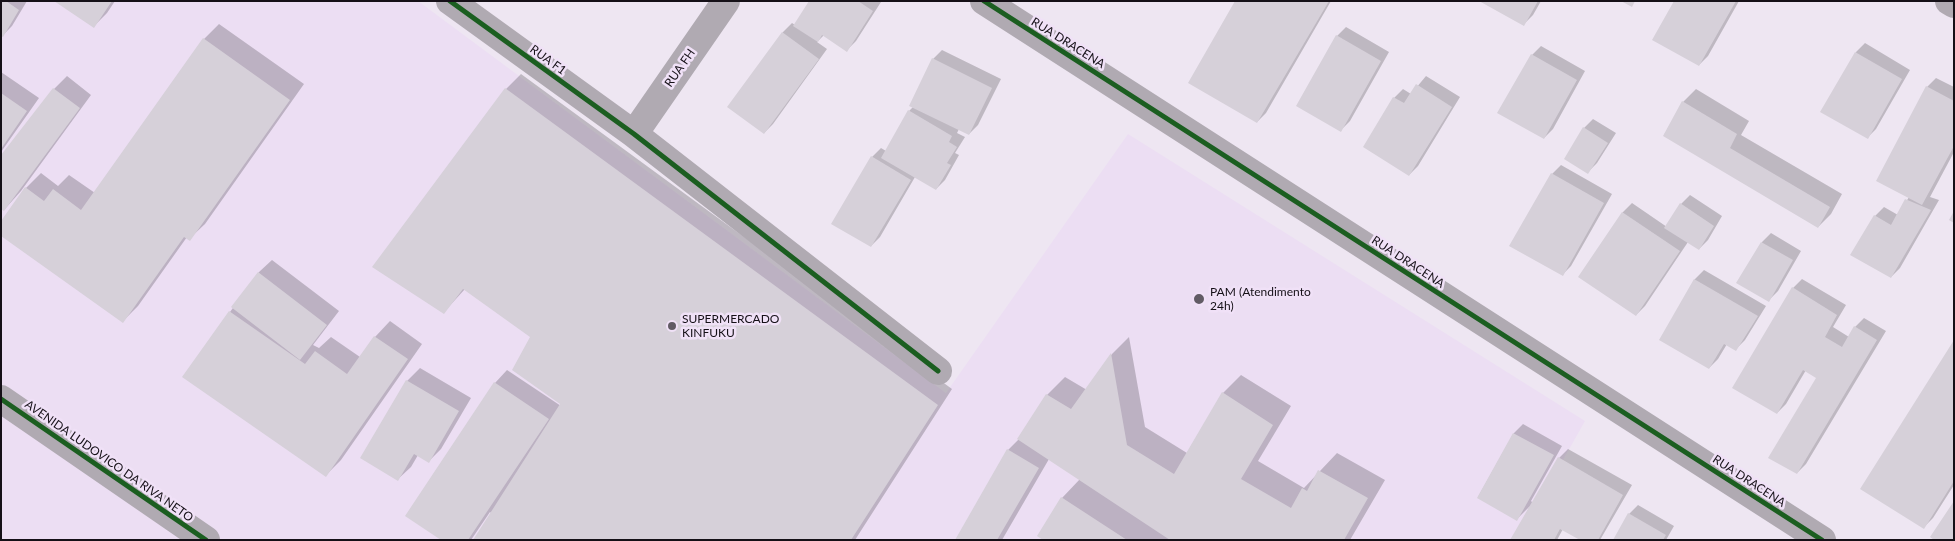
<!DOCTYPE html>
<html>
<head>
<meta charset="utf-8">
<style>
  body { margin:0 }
  #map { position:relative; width:1955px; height:541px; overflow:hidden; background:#eee6f2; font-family:Lato,sans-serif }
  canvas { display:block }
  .frame { position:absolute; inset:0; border:2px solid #151017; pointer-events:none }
</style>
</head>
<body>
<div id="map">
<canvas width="1955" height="541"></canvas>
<div class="frame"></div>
</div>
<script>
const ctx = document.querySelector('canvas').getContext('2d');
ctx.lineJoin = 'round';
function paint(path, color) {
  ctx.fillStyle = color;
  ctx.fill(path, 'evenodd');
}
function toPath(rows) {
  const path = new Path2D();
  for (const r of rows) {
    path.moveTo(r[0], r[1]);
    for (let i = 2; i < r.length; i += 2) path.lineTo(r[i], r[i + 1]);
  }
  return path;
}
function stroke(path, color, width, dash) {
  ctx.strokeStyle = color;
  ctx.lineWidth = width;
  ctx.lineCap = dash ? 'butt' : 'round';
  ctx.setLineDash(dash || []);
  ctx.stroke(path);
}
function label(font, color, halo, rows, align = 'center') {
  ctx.font = font + ' Lato,sans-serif';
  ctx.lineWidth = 5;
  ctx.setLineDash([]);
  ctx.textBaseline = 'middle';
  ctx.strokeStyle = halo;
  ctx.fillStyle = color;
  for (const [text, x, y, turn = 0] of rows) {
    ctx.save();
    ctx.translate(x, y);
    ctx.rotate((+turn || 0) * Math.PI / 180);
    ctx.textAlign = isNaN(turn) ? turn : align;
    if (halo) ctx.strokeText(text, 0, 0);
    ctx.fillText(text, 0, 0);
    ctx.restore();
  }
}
const built = toPath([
  [1,1,418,1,946,393,1128,134,1585,421,1518,540,1,540]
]);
const shadow = toPath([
  [1,1,27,1,12,26,3,35],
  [57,1,115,1,107,13,94,26],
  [810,1,881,2,856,41,847,50,824,35,817,42,827,49,773,124,764,133,729,107,783,32,792,23,795,25],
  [1237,1,1331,1,1266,113,1257,122],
  [1482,1,1541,1,1533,15,1524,24],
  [1676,1,1739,1,1708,56,1699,65],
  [219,24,304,84,205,224,189,239,187,237,138,306,123,321,23,193,21,191,4,210,54,89,67,76,91,95,21,191,22,192,41,173,58,186,69,175,95,193,204,39],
  [1346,27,1389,52,1350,121,1341,130,1337,36],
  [1865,43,1910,70,1876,129,1867,138,1856,52],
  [1541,46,1585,71,1553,129,1544,138,1532,55],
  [942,50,1001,79,978,125,969,134,959,129,957,133,965,137,955,153,959,155,945,180,936,189,915,177,880,237,871,246,872,157,881,148,886,151,909,111,914,106,933,59],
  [1,72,39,98,1,152],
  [521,74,952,389,855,540,475,540,492,514,490,512,471,540,444,540,495,383,507,370,561,406,562,404,532,337,465,289,444,312,506,89],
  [1426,76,1460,97,1418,166,1409,175,1394,98,1403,89,1411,94],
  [1936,78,1954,87,1954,152,1930,197,1939,200,1900,268,1891,277,1875,216,1884,207,1898,215,1909,197,1927,87],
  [1696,89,1749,121,1741,135,1842,194,1831,214,1818,227,1664,135,1683,102],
  [1593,119,1616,133,1597,163,1588,172,1584,128],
  [1561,165,1612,194,1571,266,1562,275,1552,174],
  [1690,195,1722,216,1708,240,1699,249,1688,242,1645,306,1636,315,1580,277,1623,212,1632,203,1667,227,1681,204],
  [1771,233,1801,251,1778,291,1769,300,1762,242],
  [272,260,339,311,313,345,319,348,331,337,360,357,375,337,390,321,422,344,341,460,326,475,230,312,259,272],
  [1704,270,1766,306,1745,340,1736,349,1727,344,1718,359,1709,368,1661,340,1695,279],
  [1802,279,1846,305,1833,327,1849,337,1855,327,1864,318,1886,331,1806,464,1797,473,1818,377,1806,370,1786,404,1777,413,1793,288],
  [1129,337,1145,427,1187,453,1223,393,1241,375,1291,406,1258,461,1304,488,1337,453,1385,480,1350,540,1046,540,1062,498,1080,479,1049,459,1002,540,956,540,1008,450,1019,439,1047,395,1065,377,1087,390,1112,354],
  [1954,342,1954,485,1933,518,1924,527],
  [420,368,471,398,441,449,429,461,418,455,411,467,398,479,407,381],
  [1523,424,1562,446,1531,501,1533,503,1559,458,1568,449,1632,485,1600,540,1582,540,1563,529,1557,540,1512,540,1530,506,1517,519,1478,497,1514,433],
  [1638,505,1674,526,1666,540,1614,540,1629,514]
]);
const building = toPath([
  [1,1,6,1,19,10,3,37,1,36],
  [54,1,112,1,94,28],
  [809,1,858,1,873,11,847,52,822,35,818,42,793,26],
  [1235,1,1329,1,1257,123,1188,83],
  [1479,1,1538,1,1524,26],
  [1621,1,1635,1,1632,7],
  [1674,1,1736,1,1699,66,1652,40],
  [782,32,819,59,764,134,727,107],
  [1336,35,1381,61,1341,132,1296,106],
  [203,38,290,100,190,241,184,237,123,323,1,236,1,221,25,187,44,201,53,189,81,210],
  [1855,52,1902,79,1868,139,1820,112],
  [1531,54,1577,80,1544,139,1497,113],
  [932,58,992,88,969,135,909,106],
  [1416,84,1452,107,1409,176,1363,147,1393,97,1404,103],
  [1926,86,1954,101,1954,146,1922,205,1876,181],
  [53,88,80,108,4,211,1,209,1,155],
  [505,88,938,405,851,540,473,540,560,404,512,370,530,337,463,289,444,314,372,267],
  [1,93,27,111,1,149],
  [1682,101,1737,134,1730,148,1830,207,1818,228,1663,136],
  [908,110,952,136,949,142,957,147,947,163,951,165,936,190,881,158],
  [1583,127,1608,143,1588,174,1564,159],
  [871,156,911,180,871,247,831,224],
  [1551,173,1604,203,1563,276,1509,246],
  [1905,199,1931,210,1891,278,1850,255,1874,215,1891,225],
  [1680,203,1714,226,1699,250,1664,228],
  [1954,211,1954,223,1949,220],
  [1622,212,1680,251,1636,316,1578,277],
  [1761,242,1793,260,1769,302,1736,283],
  [258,272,327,325,300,360,231,307],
  [1694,279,1758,316,1736,351,1724,344,1709,369,1659,340],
  [1792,287,1837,315,1825,337,1842,347,1854,326,1877,340,1797,474,1768,458,1816,378,1803,370,1777,414,1732,388],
  [229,311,305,364,315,351,347,374,374,336,408,359,326,477,182,377],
  [1954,340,1954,481,1924,529,1860,489],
  [1111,353,1127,445,1174,474,1222,392,1273,425,1241,479,1291,508,1302,488,1307,491,1318,470,1368,498,1344,540,1170,540,1017,439,1046,394,1071,409],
  [406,380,459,411,429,463,414,454,398,481,360,458],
  [494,382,549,419,468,540,441,540,405,516],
  [1513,433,1554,455,1517,521,1477,498],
  [1007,449,1039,468,997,540,955,540],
  [1558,457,1623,495,1598,540,1580,540,1560,529,1554,540,1510,540],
  [1061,497,1127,540,1043,540,1037,536],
  [1954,501,1954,540,1934,540,1930,537],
  [1628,513,1666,535,1663,540,1613,540]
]);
const minor = toPath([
  [450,1,634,134,938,371],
  [984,1,1822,540],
  [1949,1,1954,4],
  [634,134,726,1],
  [1,399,206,540]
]);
const cycleway = toPath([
  [450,1,634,134,938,371],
  [984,1,1822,540],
  [1,399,206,540]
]);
const markers = [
  [1199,299,6,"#615b64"],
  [672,326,5,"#615b64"]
];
const streetNames = [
  ["RUA DRACENA",1068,43,32],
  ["RUA F1",548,60,36],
  ["RUA FH",680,68,-55],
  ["RUA DRACENA",1408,262,33],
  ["AVENIDA LUDOVICO DA RIVA NETO",109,461,35],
  ["RUA DRACENA",1749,481,33]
];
const poiNames = [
  ["PAM (Atendimento",1210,292],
  ["24h)",1210,306],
  ["SUPERMERCADO",682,319],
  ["KINFUKU",682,333]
];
paint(built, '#ecdef3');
paint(shadow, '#0003');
paint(building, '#d6d0d9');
stroke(minor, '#b0aab2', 28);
stroke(cycleway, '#1b5e20', 5);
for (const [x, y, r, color] of markers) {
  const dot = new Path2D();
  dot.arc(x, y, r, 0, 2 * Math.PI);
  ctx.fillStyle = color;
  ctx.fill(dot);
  stroke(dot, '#f0e1f7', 2);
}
label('12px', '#151017', '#f0e1f7', streetNames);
label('12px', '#151017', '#f0e1f7', poiNames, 'left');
</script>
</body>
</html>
